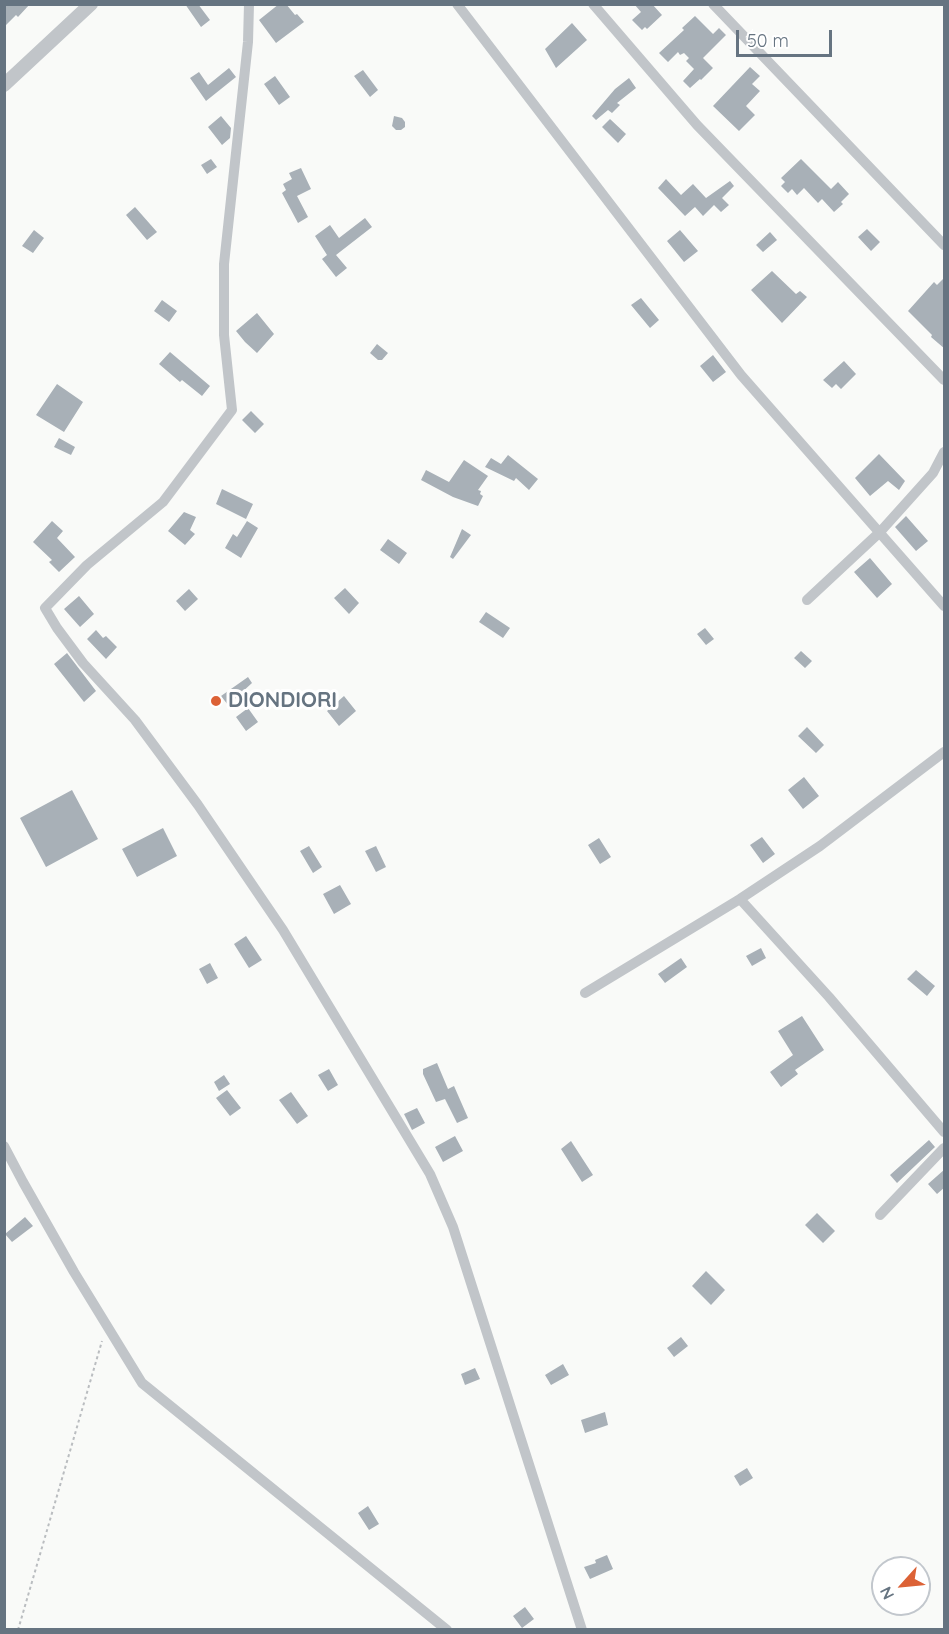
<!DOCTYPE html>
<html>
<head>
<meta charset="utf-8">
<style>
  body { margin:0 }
  #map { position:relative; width:949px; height:1634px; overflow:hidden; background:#f9faf8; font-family:Quicksand,sans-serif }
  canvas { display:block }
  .frame { position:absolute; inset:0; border:6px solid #667481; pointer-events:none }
  .north { position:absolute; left:871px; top:1556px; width:60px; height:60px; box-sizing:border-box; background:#fff; border:2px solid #c2c7cd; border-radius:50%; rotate:243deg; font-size:16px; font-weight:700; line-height:24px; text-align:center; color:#667481 }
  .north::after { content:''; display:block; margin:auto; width:21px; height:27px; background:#dc6236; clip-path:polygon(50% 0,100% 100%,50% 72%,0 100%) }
  .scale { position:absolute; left:736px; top:30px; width:96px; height:27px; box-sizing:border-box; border:3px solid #667481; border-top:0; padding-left:8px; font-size:18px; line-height:21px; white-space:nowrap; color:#667481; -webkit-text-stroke:4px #fff; paint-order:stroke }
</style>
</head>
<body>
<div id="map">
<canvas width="949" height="1634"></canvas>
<div class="frame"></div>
<div class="north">N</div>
<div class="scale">50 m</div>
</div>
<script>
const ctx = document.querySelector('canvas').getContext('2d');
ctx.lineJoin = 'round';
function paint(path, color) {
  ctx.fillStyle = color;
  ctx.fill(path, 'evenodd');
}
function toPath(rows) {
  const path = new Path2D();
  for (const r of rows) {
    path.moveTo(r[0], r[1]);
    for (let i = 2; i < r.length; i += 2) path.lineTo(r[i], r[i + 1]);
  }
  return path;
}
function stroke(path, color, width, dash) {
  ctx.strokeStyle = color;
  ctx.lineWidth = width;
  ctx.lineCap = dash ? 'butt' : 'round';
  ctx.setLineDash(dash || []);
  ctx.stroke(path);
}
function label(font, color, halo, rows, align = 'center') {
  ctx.font = font + ' Quicksand,sans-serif';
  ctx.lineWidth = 6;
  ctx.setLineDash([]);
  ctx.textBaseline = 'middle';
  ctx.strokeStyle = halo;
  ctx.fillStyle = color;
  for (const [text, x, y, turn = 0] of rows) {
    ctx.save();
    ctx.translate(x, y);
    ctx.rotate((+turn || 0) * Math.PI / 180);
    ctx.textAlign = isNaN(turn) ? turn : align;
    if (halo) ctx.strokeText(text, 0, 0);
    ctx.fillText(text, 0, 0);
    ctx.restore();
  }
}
const building = toPath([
  [4,4,30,4,18,17,16,15,4,27],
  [185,4,198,4,210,20,201,27],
  [279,4,286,4,295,15,297,14,304,22,276,43,259,20],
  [634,4,652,4,662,15,647,29,645,27,642,30,632,20,641,12],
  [695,16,713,34,719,28,726,35,703,58,713,68,701,80,700,79,690,88,683,81,694,69,686,61,689,58,684,53,680,55,678,52,668,62,659,53,684,30,682,28],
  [572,23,587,40,556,68,545,49],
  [750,67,760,76,752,84,760,91,746,106,755,115,739,131,713,106],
  [229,68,236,77,206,101,190,78,199,72,208,85],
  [363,70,378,90,370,97,354,76],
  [275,76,290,97,279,105,264,84],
  [629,78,636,88,617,103,620,105,612,113,608,110,596,120,592,116,615,89],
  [221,116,231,128,230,138,222,145,208,127],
  [394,116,402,118,405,122,405,127,401,130,396,130,392,126],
  [610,119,626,134,618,143,602,127],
  [211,159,217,167,207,174,201,165],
  [801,159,831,189,838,182,849,194,841,202,843,204,834,212,822,199,818,203,804,188,797,195,792,189,788,193,781,186,785,182,781,178],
  [301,168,311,189,297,196,308,217,298,223,282,193,286,190,283,184,292,179,289,173],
  [666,179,681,195,693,184,706,198,730,181,734,186,722,198,729,205,721,212,714,205,703,216,695,207,685,216,658,188],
  [135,207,157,232,147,240,126,215],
  [365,218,372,227,336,255,347,268,336,277,322,259,327,255,315,236,330,225,339,238],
  [867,229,880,242,871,251,858,237],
  [34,230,44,238,33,253,22,246],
  [680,230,698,251,684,262,667,241],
  [770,232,777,240,763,252,756,245],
  [772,271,796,294,800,291,807,297,782,323,751,290],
  [945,277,945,349,931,337,932,335,908,311,934,282,937,285],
  [641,298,659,320,650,328,631,305],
  [162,300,177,311,169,322,154,311],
  [257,313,274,334,257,353,245,342,236,331],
  [377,344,388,353,382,360,378,360,370,353],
  [170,352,210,386,202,396,182,380,180,382,159,364],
  [713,355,726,372,713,382,700,366],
  [844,361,856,374,841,389,836,384,832,388,823,380],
  [57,384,83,402,64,432,36,415],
  [251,411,264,424,255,433,242,420],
  [59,438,75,447,71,455,54,447],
  [879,454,905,481,899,490,888,481,870,496,855,478],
  [508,455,538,479,529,490,516,478,514,481,485,467,491,458,501,464],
  [464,460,488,476,478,490,481,491,480,494,483,496,478,506,453,497,421,480,426,470,449,482],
  [222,489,253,504,246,519,216,504],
  [184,512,196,517,190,530,195,534,185,545,168,531],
  [906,516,928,541,916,551,895,527],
  [52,521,63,531,57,538,75,557,59,572,49,562,52,560,33,542],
  [247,521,258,528,241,558,225,548,233,534,237,537],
  [462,529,471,535,453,559,450,557],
  [388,539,407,553,399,564,380,550],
  [870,558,892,584,877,598,854,572],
  [345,588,359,603,349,614,334,598],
  [189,589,198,599,185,611,176,601],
  [79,596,94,614,80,627,64,609],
  [486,612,510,628,503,638,479,622],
  [705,628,714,639,706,645,697,634],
  [96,630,103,638,106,636,117,647,106,659,87,639],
  [801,651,812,661,805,668,794,658],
  [67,653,96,691,84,702,54,664],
  [248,677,252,683,228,705,221,696],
  [344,696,356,711,339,726,327,711],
  [248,708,258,722,246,731,236,717],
  [807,727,824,745,816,753,798,736],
  [804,777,819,796,803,809,788,790],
  [72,790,98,839,46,867,20,818],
  [163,828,177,856,137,877,122,849],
  [762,837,775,854,763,863,750,845],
  [599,838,611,857,600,864,588,845],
  [309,846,322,867,313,873,300,851],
  [376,846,386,867,376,872,365,851],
  [340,885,351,904,334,914,323,894],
  [246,936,262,960,249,968,234,944],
  [761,948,766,958,752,966,746,956],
  [681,958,687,967,665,983,658,974],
  [210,963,218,978,207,984,199,969],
  [916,970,935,986,927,996,907,979],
  [802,1016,824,1050,795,1070,798,1074,781,1087,770,1072,793,1055,778,1031],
  [437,1063,448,1089,454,1086,468,1118,457,1123,445,1099,436,1102,423,1074,423,1069],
  [329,1069,338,1085,328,1091,318,1075],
  [224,1075,230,1084,219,1091,214,1082],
  [227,1090,241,1108,230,1116,216,1098],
  [291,1092,308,1116,297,1124,279,1100],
  [417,1108,425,1123,412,1130,404,1114],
  [455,1136,463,1151,443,1162,435,1147],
  [929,1140,935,1147,897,1183,890,1175],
  [571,1141,593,1175,582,1182,561,1149],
  [945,1169,945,1187,937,1194,928,1184],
  [817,1213,835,1231,823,1243,805,1225],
  [25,1217,33,1226,12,1242,5,1234],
  [706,1271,725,1290,711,1305,692,1286],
  [681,1337,688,1346,674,1357,667,1348],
  [563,1364,569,1375,551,1385,545,1375],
  [475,1368,480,1379,465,1385,461,1374],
  [605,1412,608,1425,585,1433,581,1420],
  [747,1468,753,1478,740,1486,734,1476],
  [368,1506,379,1524,369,1530,358,1513],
  [607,1555,613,1569,590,1579,584,1567,596,1563,595,1560],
  [525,1607,534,1619,522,1628,513,1616]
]);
const path = toPath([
  [18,1630,102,1341]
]);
const minor = toPath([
  [249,4,248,42,224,264,224,335,232,410,163,502,87,565,45,608,57,628,83,663,135,720,198,805,283,930,430,1174,453,1227,582,1630],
  [457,4,741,375,944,606],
  [593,4,697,125,944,380],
  [713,4,944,245],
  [807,600,880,532,933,473,944,452],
  [740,899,829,997,944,1132],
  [585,993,740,899,820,846,944,752],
  [4,1146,23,1182,74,1272,142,1383,447,1630],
  [880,1215,944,1148]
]);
const tertiary = toPath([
  [4,85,91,4]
]);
const markers = [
  [216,701,6,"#dc6236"]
];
const poiNames = [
  ["DIONDIORI",228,701]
];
paint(building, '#a8b0b7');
stroke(path, '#babdc0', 2, [3, 3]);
stroke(minor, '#c1c5c9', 10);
stroke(tertiary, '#c1c5c9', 14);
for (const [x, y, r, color] of markers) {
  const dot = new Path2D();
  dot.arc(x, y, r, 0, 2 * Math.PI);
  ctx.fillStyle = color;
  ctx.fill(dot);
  stroke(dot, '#fff', 2);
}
label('bold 21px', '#667481', '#fff', poiNames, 'left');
</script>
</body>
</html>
